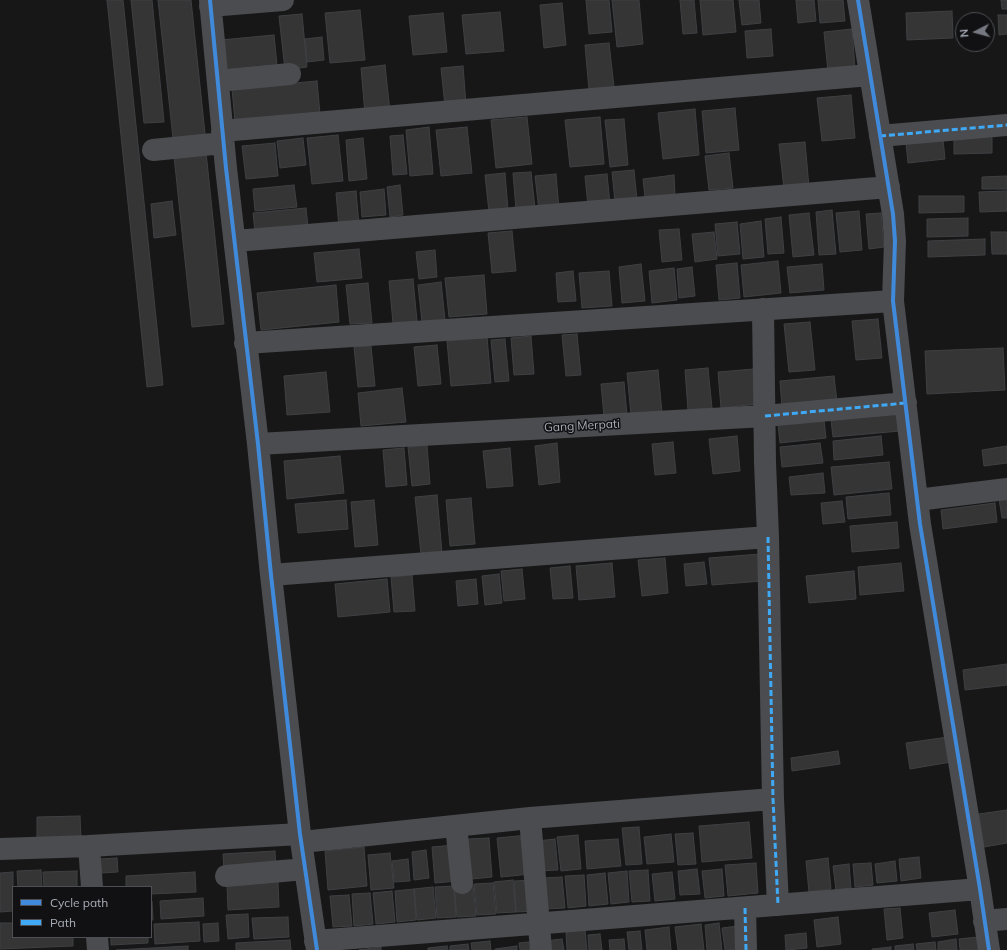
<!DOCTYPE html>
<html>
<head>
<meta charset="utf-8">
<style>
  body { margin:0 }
  #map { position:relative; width:1007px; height:950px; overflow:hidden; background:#171717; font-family:Mulish,sans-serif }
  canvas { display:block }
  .legend { position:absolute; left:12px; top:886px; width:140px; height:52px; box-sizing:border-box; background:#111113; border:1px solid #4d4f55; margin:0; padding:5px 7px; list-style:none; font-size:12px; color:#a8adb8 }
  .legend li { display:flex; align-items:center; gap:8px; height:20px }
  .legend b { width:20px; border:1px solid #4d4f55 }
  .north { position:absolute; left:955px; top:12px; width:40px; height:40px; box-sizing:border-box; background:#111113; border:1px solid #4d4f55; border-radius:50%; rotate:264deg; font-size:11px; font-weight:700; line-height:16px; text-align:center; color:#a8adb8 }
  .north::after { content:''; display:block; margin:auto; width:14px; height:18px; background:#757880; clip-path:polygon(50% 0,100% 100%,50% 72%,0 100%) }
</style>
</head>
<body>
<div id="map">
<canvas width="1007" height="950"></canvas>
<ul class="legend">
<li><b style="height:5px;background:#408adc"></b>Cycle path</li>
<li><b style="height:5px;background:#3fa9f5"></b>Path</li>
</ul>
<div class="north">N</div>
</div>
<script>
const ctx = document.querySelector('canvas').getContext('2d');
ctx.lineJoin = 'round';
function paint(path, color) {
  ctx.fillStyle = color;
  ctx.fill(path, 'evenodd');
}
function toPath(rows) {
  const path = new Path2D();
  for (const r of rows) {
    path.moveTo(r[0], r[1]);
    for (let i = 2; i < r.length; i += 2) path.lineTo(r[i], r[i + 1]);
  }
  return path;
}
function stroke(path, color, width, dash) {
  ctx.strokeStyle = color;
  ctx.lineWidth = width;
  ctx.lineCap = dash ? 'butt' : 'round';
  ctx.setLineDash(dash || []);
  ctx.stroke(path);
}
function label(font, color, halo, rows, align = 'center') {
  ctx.font = font + ' Mulish,sans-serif';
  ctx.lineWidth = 3;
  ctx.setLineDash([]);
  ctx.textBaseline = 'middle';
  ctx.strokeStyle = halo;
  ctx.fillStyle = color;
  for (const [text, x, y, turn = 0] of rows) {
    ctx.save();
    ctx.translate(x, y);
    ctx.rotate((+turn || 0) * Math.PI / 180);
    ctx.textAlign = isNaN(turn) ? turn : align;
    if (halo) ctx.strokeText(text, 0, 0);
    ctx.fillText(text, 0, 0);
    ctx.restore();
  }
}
const building = toPath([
  [107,0,123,0,163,385,147,387,107,0],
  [131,0,152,0,164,122,144,123,131,0],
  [158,0,191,0,206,143,174,147,158,0],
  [586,0,609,0,612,32,589,34,586,0],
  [612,0,639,0,643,44,617,47,612,0],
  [680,0,694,0,697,33,683,34,680,0],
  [700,0,733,0,736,32,703,35,700,0],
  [739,0,759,0,761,23,742,25,739,0],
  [796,0,814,0,816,21,798,23,796,0],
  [818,0,843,0,845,21,820,23,818,0],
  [1001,0,1007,0,1007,9,1002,9,1001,0],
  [562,3,566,45,544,48,540,5,562,3],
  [360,10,365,60,330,63,325,13,360,10],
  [952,11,953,38,907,40,906,13,952,11],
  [500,12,504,51,466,54,462,15,500,12],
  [443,13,447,52,413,55,409,16,443,13],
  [302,14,307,67,285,70,279,16,302,14],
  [998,15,1007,15,1007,34,999,35,998,15],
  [771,29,773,56,747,58,745,31,771,29],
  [852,29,855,69,828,72,824,32,852,29],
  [274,35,277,65,224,70,221,40,274,35],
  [322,37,324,60,307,62,305,39,322,37],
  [609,43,614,87,589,90,585,45,609,43],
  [385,65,390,112,365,114,361,68,385,65],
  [463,66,466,104,445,106,441,68,463,66],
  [317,81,320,114,235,122,232,89,317,81],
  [851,95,855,138,822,141,817,98,851,95],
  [735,108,739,150,706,153,702,111,735,108],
  [695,109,699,155,663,159,658,113,695,109],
  [527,117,532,164,496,168,491,120,527,117],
  [600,117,604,164,570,167,565,120,600,117],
  [624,119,628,165,610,167,605,120,624,119],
  [429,127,433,174,410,176,406,130,429,127],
  [467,127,472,173,441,176,436,130,467,127],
  [992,133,992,153,954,154,954,134,992,133],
  [338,135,343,181,312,184,307,138,338,135],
  [403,135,407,174,393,175,390,136,403,135],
  [303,138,306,165,280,168,277,141,303,138],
  [363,138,367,179,349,181,346,140,363,138],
  [943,139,945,159,908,163,906,143,943,139],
  [805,142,809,187,784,189,779,144,805,142],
  [275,143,278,176,246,179,242,146,275,143],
  [206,152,224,324,192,327,174,156,206,152],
  [729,153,733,188,709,190,705,156,729,153],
  [634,170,637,200,615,202,612,172,634,170],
  [531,172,535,208,516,210,513,173,531,172],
  [505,173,508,210,489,212,485,175,505,173],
  [556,174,559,209,539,211,535,176,556,174],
  [607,174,610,204,588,206,585,176,607,174],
  [674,175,675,195,645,197,643,179,674,175],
  [1007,176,1007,189,982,189,982,177,1007,176],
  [294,185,297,207,255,211,253,189,294,185],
  [400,185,403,215,390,217,387,187,400,185],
  [384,189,386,215,362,217,360,192,384,189],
  [356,191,359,225,339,227,336,193,356,191],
  [1007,191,1007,211,980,212,979,192,1007,191],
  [919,196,964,196,964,212,919,213,919,196],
  [172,201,176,235,154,238,151,204,172,201],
  [306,208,308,227,255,232,253,213,306,208],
  [832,210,836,254,819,255,816,212,832,210],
  [859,211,862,250,840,252,836,213,859,211],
  [809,213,814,255,793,257,789,215,809,213],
  [881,213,884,247,869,249,866,214,881,213],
  [781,217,784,253,768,254,765,219,781,217],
  [968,218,968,236,927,237,927,219,968,218],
  [761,221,764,257,743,259,740,224,761,221],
  [737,222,740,254,718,256,715,224,737,222],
  [679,229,682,260,662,262,659,230,679,229],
  [512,231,516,271,492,273,488,233,512,231],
  [714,232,717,259,695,262,692,234,714,232],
  [991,232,1007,232,1007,254,992,254,991,232],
  [985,239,985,255,928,257,928,241,985,239],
  [359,249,362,278,317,282,314,253,359,249],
  [435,250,437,277,419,279,416,252,435,250],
  [778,261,781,293,744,297,741,265,778,261],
  [737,263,740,298,719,300,716,265,737,263],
  [641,264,645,301,622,303,619,267,641,264],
  [822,264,824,290,790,293,787,267,822,264],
  [692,267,695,296,679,298,677,269,692,267],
  [674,268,677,300,652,303,649,271,674,268],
  [573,271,576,301,558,302,556,273,573,271],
  [609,271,612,306,582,308,579,273,609,271],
  [484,275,487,314,449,317,445,278,484,275],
  [413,279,417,321,393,323,389,281,413,279],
  [441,282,445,320,422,322,418,285,441,282],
  [368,283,372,323,350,324,346,285,368,283],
  [336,285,339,322,261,330,257,293,336,285],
  [878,319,882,358,856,360,852,321,878,319],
  [810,322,815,370,789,372,784,324,810,322],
  [577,334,581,375,566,376,562,335,577,334],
  [531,336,534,374,514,375,511,338,531,336],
  [487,337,491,383,451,386,447,341,487,337],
  [505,339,509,381,495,382,491,340,505,339],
  [437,345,441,384,418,386,414,347,437,345],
  [371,346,375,386,358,387,354,347,371,346],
  [1003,348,1005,390,927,394,925,351,1003,348],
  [708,368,712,408,688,410,685,370,708,368],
  [754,369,757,404,721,408,718,372,754,369],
  [658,370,662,413,631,415,627,373,658,370],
  [326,372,330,412,287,415,284,376,326,372],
  [834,376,837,402,782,407,780,381,834,376],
  [624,382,627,415,604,417,601,384,624,382],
  [402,388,406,422,361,426,358,393,402,388],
  [899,414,900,431,833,437,831,420,899,414],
  [824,420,826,438,780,443,778,424,824,420],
  [737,436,740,471,713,474,709,439,737,436],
  [881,436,883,455,834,460,833,441,881,436],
  [673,442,676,473,655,475,652,444,673,442],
  [557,443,560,482,539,485,535,446,557,443],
  [820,443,823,463,782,467,780,447,820,443],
  [427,445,430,484,412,486,408,447,427,445],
  [1007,446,1007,463,984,466,982,450,1007,446],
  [404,448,407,485,386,487,383,450,404,448],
  [510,448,513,486,487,488,483,451,510,448],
  [340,456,344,493,287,499,284,461,340,456],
  [889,462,892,489,834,495,831,467,889,462],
  [823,473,825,493,791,495,789,477,823,473],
  [889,493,891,515,848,519,846,497,889,493],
  [437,495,442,553,421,554,415,497,437,495],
  [471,498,475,544,450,546,446,500,471,498],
  [1007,498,1007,518,1002,518,999,499,1007,498],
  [346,500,348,529,298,533,295,504,346,500],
  [374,500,378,545,355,547,351,502,374,500],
  [842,501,845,522,823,524,821,503,842,501],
  [995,503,997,522,943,529,941,510,995,503],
  [897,522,899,548,852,552,850,526,897,522],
  [760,554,762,581,712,585,709,558,760,554],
  [665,558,668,593,642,596,638,560,665,558],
  [704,562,707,584,686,586,684,564,704,562],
  [612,563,615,597,579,600,576,566,612,563],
  [901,563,904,591,860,595,858,567,901,563],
  [570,566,573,598,553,599,550,568,570,566],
  [522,569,525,599,504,601,501,571,522,569],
  [854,571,856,599,809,603,806,576,854,571],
  [499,574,502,603,485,605,482,576,499,574],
  [412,575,415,611,394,612,391,577,412,575],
  [387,579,390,612,338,617,335,584,387,579],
  [476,579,478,604,458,606,456,581,476,579],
  [1007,664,1007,685,965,690,963,670,1007,664],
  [948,737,951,762,910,769,906,743,948,737],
  [838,751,840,764,792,771,791,758,838,751],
  [1007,810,1007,843,984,847,979,814,1007,810],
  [80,816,81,839,37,840,37,817,80,816],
  [749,822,752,858,702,862,699,826,749,822],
  [639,827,642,864,626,865,622,828,639,827],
  [693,833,696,864,678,865,675,834,693,833],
  [671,834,674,862,647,864,644,837,671,834],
  [528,835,531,874,501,877,497,838,528,835],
  [578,835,581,869,561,871,557,837,578,835],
  [489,838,492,877,472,879,468,839,489,838],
  [555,839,558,870,539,871,537,841,555,839],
  [618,839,621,866,587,869,585,841,618,839],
  [454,845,457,881,435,883,432,847,454,845],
  [364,847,367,886,328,890,325,851,364,847],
  [426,850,429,878,414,880,412,852,426,850],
  [275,851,276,868,224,871,223,854,275,851],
  [390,853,394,888,371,890,368,855,390,853],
  [919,857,921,878,901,881,899,859,919,857],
  [117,858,118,872,101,873,100,859,117,858],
  [828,858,831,889,809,892,806,861,828,858],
  [408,859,410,881,394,882,392,861,408,859],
  [895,861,897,881,877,883,875,864,895,861],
  [756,863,758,893,728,896,725,865,756,863],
  [871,863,873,885,855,887,853,864,871,863],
  [849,864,851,888,836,890,833,866,849,864],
  [697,869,700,894,680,895,678,871,697,869],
  [722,869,724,896,705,898,702,871,722,869],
  [41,870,42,887,18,887,17,871,41,870],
  [648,870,650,901,632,902,629,871,648,870],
  [77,871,77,887,44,887,43,872,77,871],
  [627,871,629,902,611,904,608,873,627,871],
  [13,872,13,911,0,912,0,873,13,872],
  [195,872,196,892,151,894,151,887,126,887,126,876,195,872],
  [672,872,675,899,655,901,652,874,672,872],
  [605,873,608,904,589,906,587,875,605,873],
  [584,875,586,906,568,908,565,876,584,875],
  [562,877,565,908,546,909,543,878,562,877],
  [513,880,516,912,497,913,494,882,513,880],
  [533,880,535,911,516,912,514,881,533,880],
  [278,882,279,907,228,910,227,885,278,882],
  [493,883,496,914,477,915,474,884,493,883],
  [473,885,476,916,457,917,454,886,473,885],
  [454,886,456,917,437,918,435,887,454,886],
  [433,887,436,918,417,920,414,889,433,887],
  [414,889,416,920,397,922,395,891,414,889],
  [392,891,395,922,376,924,373,893,392,891],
  [370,893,373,924,354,926,352,894,370,893],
  [349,895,352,926,333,927,330,896,349,895],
  [203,898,204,916,161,919,160,901,203,898],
  [151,901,152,901,153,920,151,920,151,901],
  [900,908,903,938,887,940,884,909,900,908],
  [955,910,958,934,932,937,929,913,955,910],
  [248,914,249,937,228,939,226,915,248,914],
  [288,917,289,937,254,939,252,918,288,917],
  [838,917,841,944,817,947,814,920,838,917],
  [199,922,200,941,155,944,154,924,199,922],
  [0,923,13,923,13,937,73,937,73,946,0,949,0,923],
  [218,923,219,941,204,942,203,924,218,923],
  [719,923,722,950,707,950,705,925,719,923],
  [701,924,704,950,678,950,675,927,701,924],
  [738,926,741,950,725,950,722,928,738,926],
  [669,927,671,950,647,950,645,930,669,927],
  [585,930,587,950,567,950,566,932,585,930],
  [640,931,642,950,629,950,627,932,640,931],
  [806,933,807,948,786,950,785,935,806,933],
  [600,934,602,950,589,950,588,935,600,934],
  [111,937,148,937,148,943,111,945,111,937],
  [978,937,979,950,960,950,959,939,978,937],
  [562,939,564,950,545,950,544,941,562,939],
  [624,939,625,950,610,950,609,940,624,939],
  [956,939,957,950,938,950,938,942,956,939],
  [290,940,291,950,236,950,236,943,290,940],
  [490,941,491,950,472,950,471,943,490,941],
  [538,941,539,950,520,950,519,943,538,941],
  [935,942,936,950,917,950,916,944,935,942],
  [468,944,469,950,450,950,450,946,468,944],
  [913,944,914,950,895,950,895,946,913,944],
  [188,946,188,950,116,950,188,946],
  [447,946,448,950,428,950,428,948,447,946],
  [517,946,517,950,495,950,495,949,517,946],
  [381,947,381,950,359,950,381,947],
  [891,947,891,950,872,950,872,949,891,947]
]);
const minor = toPath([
  [210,0,226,168,258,444,271,575,300,834,317,950],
  [858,0,893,214,895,241,893,301,920,524,980,889,989,950],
  [210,6,283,0],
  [218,81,290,74],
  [222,131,870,75],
  [880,136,1007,125],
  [153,150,223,143],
  [235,241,889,187],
  [763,309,765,462,768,537,773,799,778,905],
  [245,343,893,301],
  [258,444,765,416,906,403],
  [917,500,1007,489],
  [271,575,768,537],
  [530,818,541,950],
  [456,826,462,883],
  [302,842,530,818,773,799],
  [89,846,92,887],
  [0,849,89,846,300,834],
  [226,876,305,869],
  [745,908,746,950],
  [984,921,1007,919],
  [97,937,98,950],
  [315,941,980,889]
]);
const quiet = toPath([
  [880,136,1007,125],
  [765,416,906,403],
  [768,537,773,799,778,905],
  [745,908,746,950]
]);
const cycleway = toPath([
  [210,0,226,168,258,444,271,575,300,834,317,950],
  [858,0,893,214,895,241,893,301,920,524,980,889,989,950]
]);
const streetNames = [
  ["Gang Merpati",582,426,-3]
];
paint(building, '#353536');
stroke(building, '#3f4043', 1);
stroke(minor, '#4b4c50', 22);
stroke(quiet, '#3fa9f5', 3, [6, 3]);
stroke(cycleway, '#408adc', 4);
label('12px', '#a8adb8', '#111113', streetNames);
</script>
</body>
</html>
